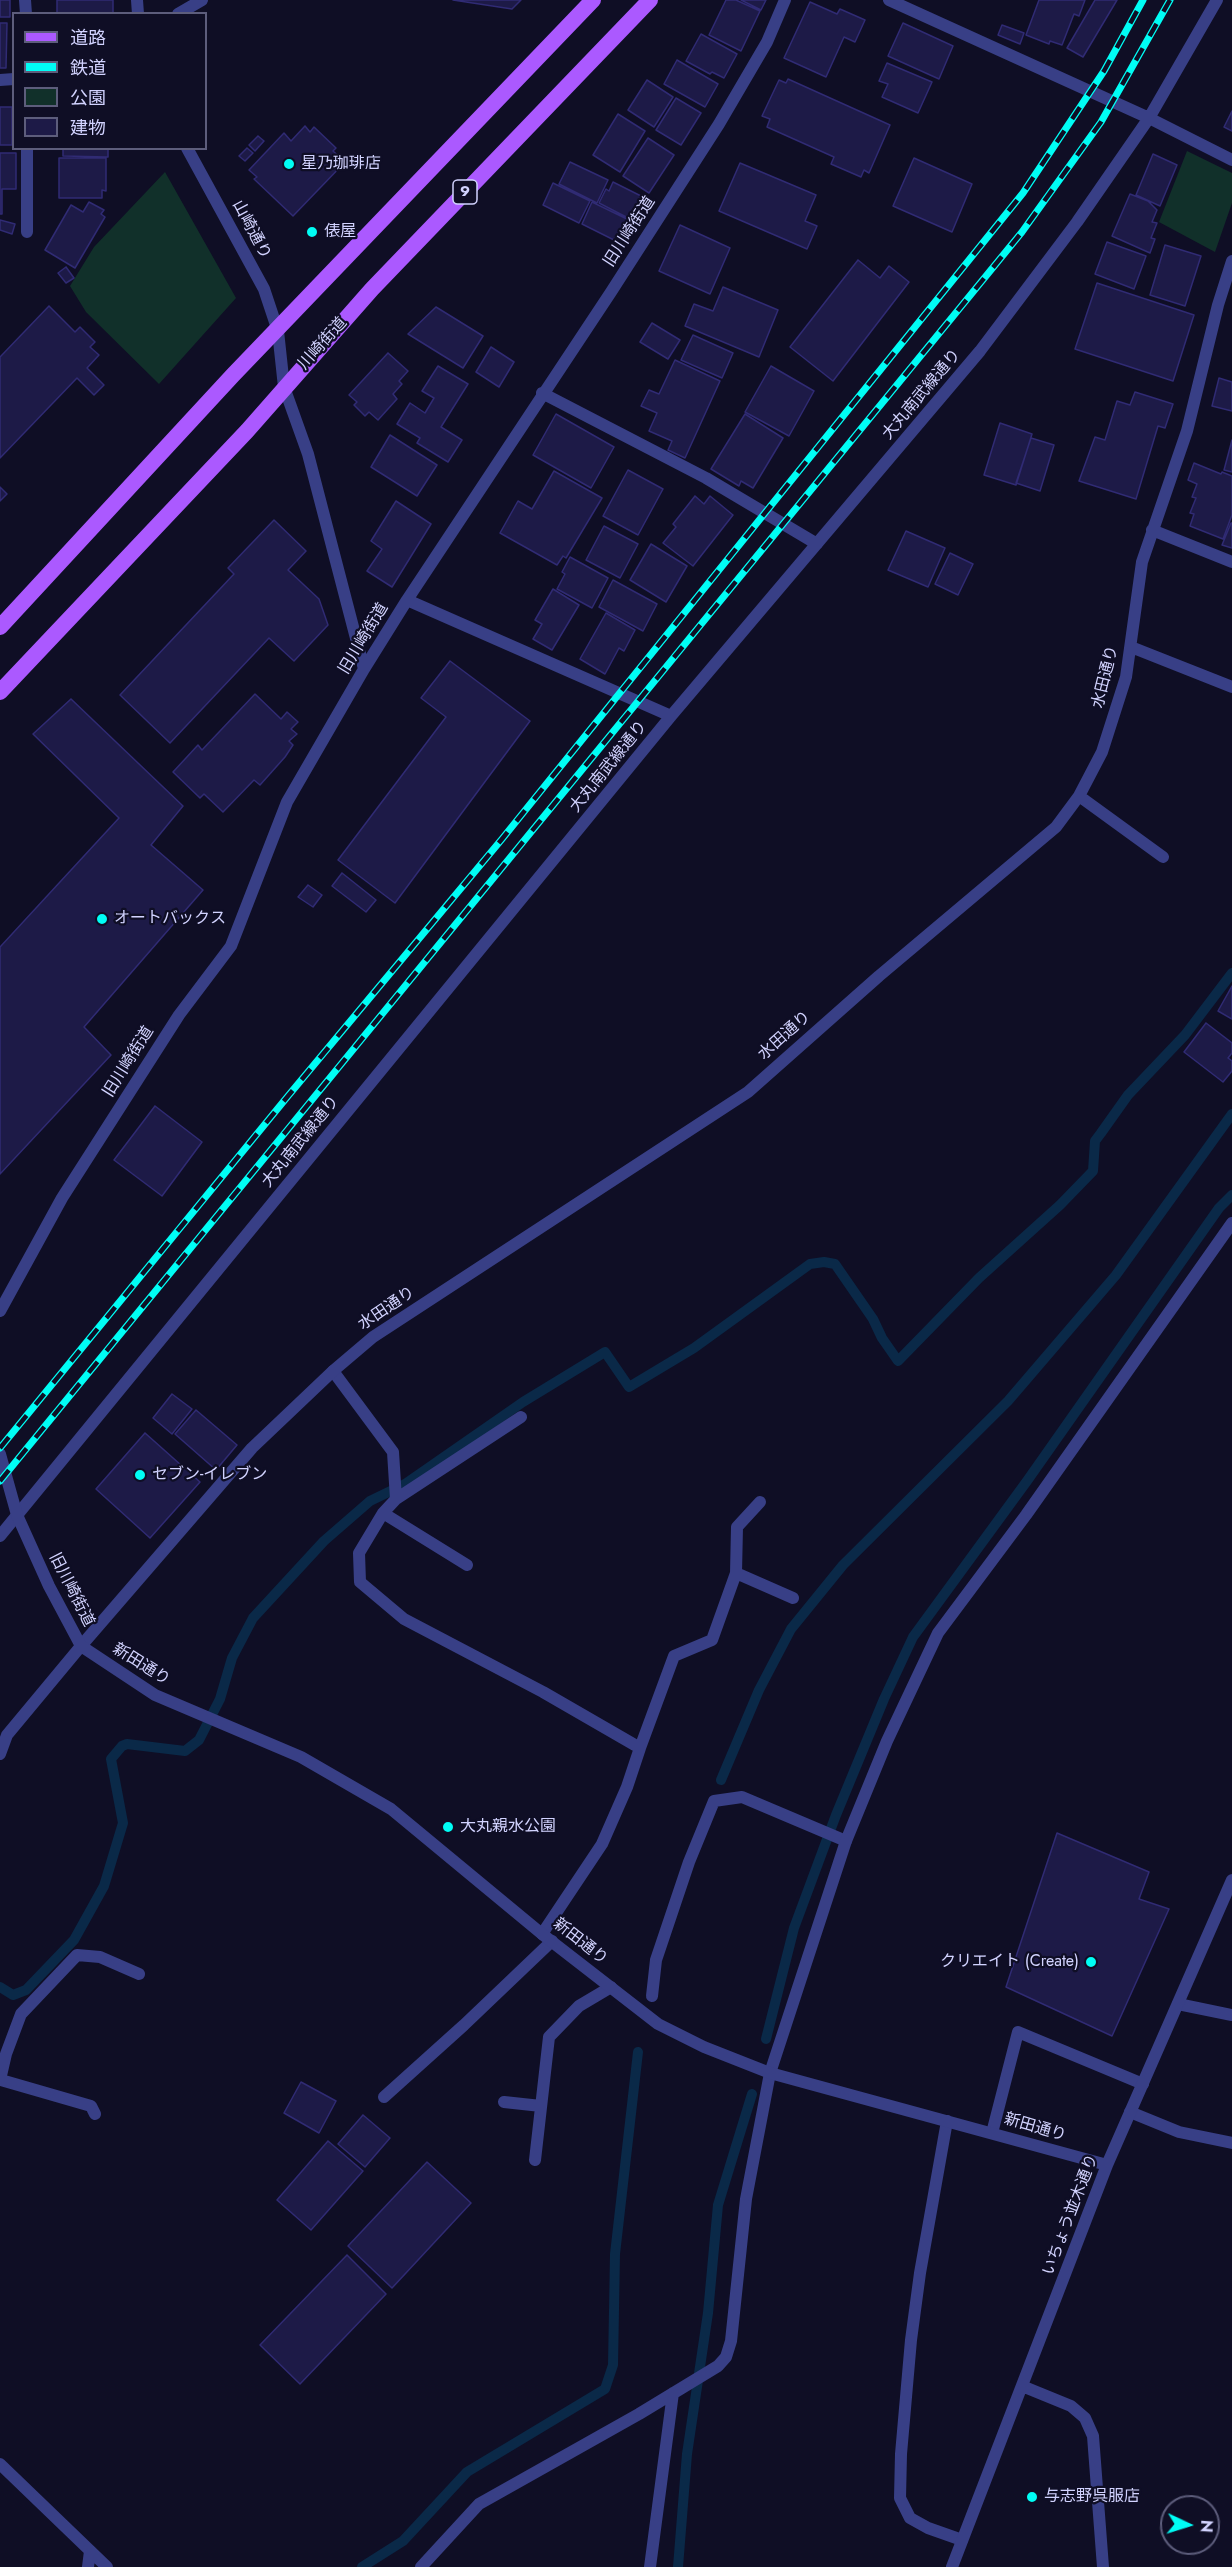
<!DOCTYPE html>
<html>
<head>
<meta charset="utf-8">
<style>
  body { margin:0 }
  #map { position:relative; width:1232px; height:2567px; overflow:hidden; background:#0f0e25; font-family:Jost,"Noto Sans JP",sans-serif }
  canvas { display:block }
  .legend { position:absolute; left:12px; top:12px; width:195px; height:138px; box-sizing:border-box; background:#0f0e25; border:2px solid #5d5d7c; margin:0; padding:8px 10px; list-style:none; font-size:18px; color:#d2d3ff }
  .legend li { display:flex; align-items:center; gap:12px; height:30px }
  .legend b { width:30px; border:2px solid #5d5d7c }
  .north { position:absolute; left:1160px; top:2495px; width:60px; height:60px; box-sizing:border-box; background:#0f0e25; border:2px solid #5d5d7c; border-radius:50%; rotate:94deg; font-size:16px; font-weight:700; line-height:24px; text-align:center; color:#d2d3ff }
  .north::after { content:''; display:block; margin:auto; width:21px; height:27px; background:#00fdf5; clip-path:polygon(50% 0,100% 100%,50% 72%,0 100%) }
</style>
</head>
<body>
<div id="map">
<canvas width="1232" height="2567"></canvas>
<ul class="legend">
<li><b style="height:8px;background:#ab59ff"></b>道路</li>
<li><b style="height:8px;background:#00fdf5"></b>鉄道</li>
<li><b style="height:16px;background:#11302a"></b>公園</li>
<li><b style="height:16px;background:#1d1a47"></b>建物</li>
</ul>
<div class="north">N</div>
</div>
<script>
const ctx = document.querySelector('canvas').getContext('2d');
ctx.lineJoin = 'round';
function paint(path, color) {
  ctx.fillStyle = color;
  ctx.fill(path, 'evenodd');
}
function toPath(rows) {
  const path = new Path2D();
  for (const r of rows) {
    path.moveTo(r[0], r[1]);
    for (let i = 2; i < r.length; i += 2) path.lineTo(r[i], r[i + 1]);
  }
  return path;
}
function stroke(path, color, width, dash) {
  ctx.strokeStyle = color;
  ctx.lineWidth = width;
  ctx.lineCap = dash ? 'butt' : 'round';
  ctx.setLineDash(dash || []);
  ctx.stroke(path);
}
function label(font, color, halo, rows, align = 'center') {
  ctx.font = font + ' Jost,"Noto Sans JP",sans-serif';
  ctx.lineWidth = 4.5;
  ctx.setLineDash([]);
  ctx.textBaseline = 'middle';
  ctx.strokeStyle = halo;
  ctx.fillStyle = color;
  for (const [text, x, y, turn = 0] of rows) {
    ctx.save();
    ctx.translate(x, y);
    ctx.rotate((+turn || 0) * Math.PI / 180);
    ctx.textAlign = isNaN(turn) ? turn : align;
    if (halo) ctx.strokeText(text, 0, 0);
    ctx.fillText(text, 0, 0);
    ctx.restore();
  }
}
const green = toPath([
  [1187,151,1232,173,1232,203,1215,252,1159,222],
  [165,172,236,298,159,384,86,312,70,286,94,247]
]);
const stream = toPath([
  [721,1780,759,1690,791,1629,843,1565,1008,1401,1116,1275,1232,1114],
  [0,1987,13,1995,26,1990,74,1940,104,1886,123,1823,111,1759,122,1746,127,1744,185,1751,199,1740,220,1699,232,1658,253,1618,324,1541,370,1501,405,1484,523,1402,605,1352,629,1387,694,1348,810,1264,824,1262,835,1264,873,1319,882,1338,898,1361,979,1278,1060,1205,1093,1171,1095,1141,1101,1133,1128,1095,1185,1035,1232,973],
  [766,2039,794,1928,836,1815,884,1699,913,1637,1027,1481,1219,1208,1232,1195],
  [362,2567,403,2541,467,2472,605,2389,613,2365,615,2254,638,2052],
  [678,2567,687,2454,708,2313,718,2205,752,2094]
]);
const building = toPath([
  [0,0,10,0,10,17,0,17,0,0],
  [57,0,113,0,113,14,57,14,57,0],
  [453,0,521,0,512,9,453,0],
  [726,0,736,0,760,11,741,51,709,35,726,0],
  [741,0,766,0,761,10,741,0],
  [1039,0,1085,0,1079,16,1074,14,1062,45,1050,41,1049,44,1026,35,1039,0],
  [1095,0,1117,0,1083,57,1067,48,1095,0],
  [810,2,837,14,840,9,865,20,855,42,844,37,826,77,784,58,810,2],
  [0,23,7,23,6,68,0,68,0,23],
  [903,23,953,46,939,79,888,56,903,23],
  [1002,25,1024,33,1020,44,998,35,1002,25],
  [701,34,737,54,724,78,712,72,710,74,686,61,701,34],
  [677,60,718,84,705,107,664,84,677,60],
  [887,63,932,82,918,113,882,97,888,84,879,81,887,63],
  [788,79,890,125,869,173,864,170,861,177,831,164,834,157,767,127,770,119,762,116,779,80,786,83,788,79],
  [647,80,673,97,654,127,628,110,647,80],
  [676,98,701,113,681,145,656,130,676,98],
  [0,107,12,107,12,145,0,145,0,107],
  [1232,111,1232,131,1224,127,1232,111],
  [618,114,645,131,620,172,593,155,618,114],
  [305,126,310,132,314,127,336,148,333,151,345,162,293,216,254,179,257,177,249,170,284,133,291,141,305,126],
  [258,136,264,141,255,151,249,145,258,136],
  [648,138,674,155,649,193,623,176,648,138],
  [63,148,108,148,108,157,63,156,63,148],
  [247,148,253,153,245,161,239,156,247,148],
  [0,153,16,153,16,189,2,189,2,214,0,214,0,153],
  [1153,154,1177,165,1160,206,1136,195,1153,154],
  [59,158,106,158,106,191,102,190,102,198,59,198,59,158],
  [914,158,972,184,952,232,893,206,914,158],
  [570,162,608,180,597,203,559,184,570,162],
  [740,163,816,195,805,221,817,226,807,249,719,211,740,163],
  [613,182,643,197,632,220,599,203,606,189,609,191,613,182],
  [553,183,590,201,579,223,543,205,553,183],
  [1130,194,1148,201,1157,210,1152,222,1157,223,1151,238,1155,239,1150,253,1112,236,1130,194],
  [89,202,104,210,101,214,105,217,75,268,45,250,71,205,83,212,89,202],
  [592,202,629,220,618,242,582,224,592,202],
  [0,220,15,224,12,234,0,230,0,220],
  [680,225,730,248,710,294,659,271,680,225],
  [1107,242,1146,256,1134,289,1095,274,1107,242],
  [1165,245,1201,256,1185,306,1150,295,1165,245],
  [858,260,880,278,889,266,909,282,833,381,790,347,858,260],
  [66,267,74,278,66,283,58,273,66,267],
  [1097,283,1194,315,1173,381,1075,349,1097,283],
  [723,287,778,310,759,357,685,326,694,304,713,311,723,287],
  [49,306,75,332,80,327,95,342,90,347,99,355,87,368,104,385,94,395,77,378,0,458,0,357,49,306],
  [436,307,483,336,463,368,408,334,436,307],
  [652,323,680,340,668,359,640,342,652,323],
  [693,335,733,353,722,378,681,360,693,335],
  [491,347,514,362,499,387,476,372,491,347],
  [388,353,408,371,399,381,402,384,393,394,397,399,378,420,369,412,365,416,354,405,357,402,349,395,388,353],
  [675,360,720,381,685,458,668,450,672,441,649,431,657,413,641,406,649,390,659,394,675,360],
  [438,366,468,384,441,427,462,440,448,462,417,443,420,438,397,424,410,403,425,413,434,398,422,391,438,366],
  [771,366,814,391,789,436,745,412,771,366],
  [1219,378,1232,382,1232,411,1212,406,1219,378],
  [1135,392,1173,404,1165,428,1158,426,1136,499,1079,481,1095,437,1105,440,1117,401,1130,405,1135,392],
  [556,414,614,447,591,488,533,455,556,414],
  [745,414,783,438,753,488,741,481,739,486,711,469,745,414],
  [1000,423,1032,434,1016,485,984,475,1000,423],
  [390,435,437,465,417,496,371,467,390,435],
  [1031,438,1054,445,1040,491,1016,483,1031,438],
  [1232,440,1232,472,1224,470,1232,440],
  [1194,463,1221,474,1222,472,1232,476,1232,515,1223,539,1190,526,1194,514,1190,513,1196,498,1192,497,1197,484,1188,480,1194,463],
  [628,470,663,489,638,535,603,516,628,470],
  [554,471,602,498,566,558,563,556,557,565,500,533,518,501,532,509,554,471],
  [0,487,7,494,0,501,0,487],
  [695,496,704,504,710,496,733,515,693,566,663,543,676,527,673,524,695,496],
  [396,501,431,524,392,587,367,571,382,549,371,541,396,501],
  [274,520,306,551,288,570,319,599,328,625,294,661,269,638,170,743,120,695,234,574,228,568,274,520],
  [1231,523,1232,523,1232,548,1222,545,1231,523],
  [604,526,638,544,620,578,586,560,604,526],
  [906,531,945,548,928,587,888,570,906,531],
  [651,544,687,566,666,602,630,580,651,544],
  [950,553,973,564,958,595,935,584,950,553],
  [570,557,608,578,592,608,557,589,565,574,562,572,570,557],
  [613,580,657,604,643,631,599,607,613,580],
  [553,589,579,605,552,650,533,639,542,624,535,620,553,589],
  [606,613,635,630,624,651,619,648,605,674,580,659,606,613],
  [450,661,530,721,395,903,338,860,446,717,421,698,450,661],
  [255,694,281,719,287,712,298,722,291,729,297,734,289,741,293,745,285,757,260,785,254,780,223,812,204,794,200,798,173,772,198,745,202,750,255,694],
  [71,699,183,806,151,845,203,890,84,1027,111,1055,0,1174,0,947,119,818,33,734,71,699],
  [342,873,376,900,366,912,332,886,342,873],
  [308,885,322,895,313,907,298,897,308,885],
  [1232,986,1232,1019,1218,1011,1232,986],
  [1206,1023,1232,1043,1232,1053,1228,1058,1232,1061,1232,1071,1223,1082,1184,1052,1206,1023],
  [155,1106,202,1142,162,1196,114,1160,155,1106],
  [172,1394,192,1409,172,1434,153,1418,172,1394],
  [196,1410,237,1445,216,1470,175,1434,196,1410],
  [145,1433,200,1482,150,1538,96,1489,145,1433],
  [1057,1833,1149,1872,1139,1899,1169,1909,1112,2036,1006,1987,1057,1833],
  [301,2082,336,2101,319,2133,284,2113,301,2082],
  [363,2115,390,2138,365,2167,338,2144,363,2115],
  [328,2141,363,2171,311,2230,277,2200,328,2141],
  [427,2162,471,2203,392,2288,348,2246,427,2162],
  [347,2255,386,2294,300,2384,260,2345,347,2255]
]);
const service = toPath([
  [25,0,26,14],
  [0,80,14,79],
  [27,148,27,232],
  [333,1371,393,1452,396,1499,383,1513,359,1553,360,1582,404,1619,543,1692,640,1748,627,1787,602,1844,542,1934],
  [396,1499,521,1417],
  [383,1513,467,1565],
  [736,1573,793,1598],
  [640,1748,674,1656,712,1640,736,1573,737,1527,760,1502],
  [1178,2004,1232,2015],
  [0,2080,6,2054,21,2014,77,1955,100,1957,139,1974],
  [1,2080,91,2106,95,2114],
  [384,2097,464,2025,552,1941],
  [1130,2112,1179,2132,1232,2143],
  [992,2133,1018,2032,1143,2084]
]);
const pedestrian = toPath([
  [652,1996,656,1960,689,1862,714,1801,742,1797,846,1841]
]);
const minor = toPath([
  [889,0,1149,118,1232,160],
  [178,14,202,0],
  [284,387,308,454,364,669],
  [542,393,706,478,817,544],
  [1152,530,1232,562],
  [407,600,671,716],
  [1131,647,1232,687],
  [1079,796,1163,857],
  [0,1311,62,1198,179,1015,231,946,287,802,364,669,407,600,611,292,719,124,767,42,785,0],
  [0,1536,671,716,980,351,1077,222,1149,118,1217,0],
  [81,1646,252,1448,333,1371,373,1337,748,1092,879,976,1056,827,1079,796,1102,752,1126,677,1142,562,1187,431,1218,305,1232,261],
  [504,2102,541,2106],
  [947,2121,920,2273,911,2340,901,2454,900,2498,910,2518,928,2528,962,2540],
  [535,2160,549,2037,579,2006,611,1987],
  [0,2464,107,2567],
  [88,2567,90,2551],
  [421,2567,479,2504,639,2414,718,2366,726,2357,731,2341,746,2199,770,2073,846,1841,887,1741,938,1633,1026,1515,1232,1223],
  [650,2567,673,2393]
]);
const tertiary = toPath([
  [137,0,138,14],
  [187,148,264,289,278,331,284,387],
  [0,1454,17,1515,49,1586,81,1646,155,1695,301,1757,391,1809,542,1934,658,2024,704,2047,770,2073,1107,2165],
  [0,1754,7,1735,81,1646],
  [1022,2386,1071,2406,1085,2418,1093,2436,1103,2567],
  [952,2567,1107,2165,1232,1880]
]);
const primary = toPath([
  [0,627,233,375,593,0],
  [0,692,247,431,372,289,650,0]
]);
const rail = toPath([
  [0,1448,288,1096,502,839,1023,193,1104,71,1143,0],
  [0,1481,1022,232,1101,122,1170,0]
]);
const markers = [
  [289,164,6,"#00fdf5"],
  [312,232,6,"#00fdf5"],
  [102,919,6,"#00fdf5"],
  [140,1475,6,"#00fdf5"],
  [448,1827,6,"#00fdf5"],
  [1091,1962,6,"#00fdf5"],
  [1032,2497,6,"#00fdf5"]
];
const shields = [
  [465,192,24]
];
const shieldNames = [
  ["9",465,192]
];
const poiNames = [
  ["星乃珈琲店",301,164],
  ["俵屋",324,232],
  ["オートバックス",114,919],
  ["セブン-イレブン",152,1475],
  ["大丸親水公園",460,1827],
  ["クリエイト (Create)",1079,1962,"right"],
  ["与志野呉服店",1044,2497]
];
const streetNames = [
  ["山崎通り",251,230,62],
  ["旧川崎街道",630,232,-57],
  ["川崎街道",323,344,-48],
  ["大丸南武線通り",922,395,-50],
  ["旧川崎街道",364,639,-59],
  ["水田通り",1106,677,-76],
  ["大丸南武線通り",609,767,-51],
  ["水田通り",785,1036,-42],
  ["旧川崎街道",129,1062,-58],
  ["大丸南武線通り",301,1142,-51],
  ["水田通り",387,1309,-34],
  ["旧川崎街道",71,1590,63],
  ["新田通り",141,1665,32],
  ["新田通り",580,1942,38],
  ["新田通り",1035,2128,16],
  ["いちょう並木通り",1071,2215,-69]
];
paint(green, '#11302a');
stroke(stream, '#0a2948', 10);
paint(building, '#1d1a47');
stroke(building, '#302b74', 1.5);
stroke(service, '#383f86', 12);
stroke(pedestrian, '#383f86', 12);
stroke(minor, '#383f86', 12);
stroke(tertiary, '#383f86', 12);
stroke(primary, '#ab59ff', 16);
stroke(rail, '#00fdf5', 7);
stroke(rail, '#0f0e25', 4.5, [14]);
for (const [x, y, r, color] of markers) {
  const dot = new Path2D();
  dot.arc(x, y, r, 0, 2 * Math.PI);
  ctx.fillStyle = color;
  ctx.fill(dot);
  stroke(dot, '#0f0e25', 2);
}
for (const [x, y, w] of shields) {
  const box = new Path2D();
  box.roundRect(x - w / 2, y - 12, w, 24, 4.5);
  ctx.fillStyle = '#0f0e25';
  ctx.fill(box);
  stroke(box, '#d2d3ff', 1.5);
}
label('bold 15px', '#d2d3ff', null, shieldNames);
label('16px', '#d2d3ff', '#0f0e25', poiNames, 'left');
label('16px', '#d2d3ff', '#0f0e25', streetNames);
</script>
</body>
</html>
